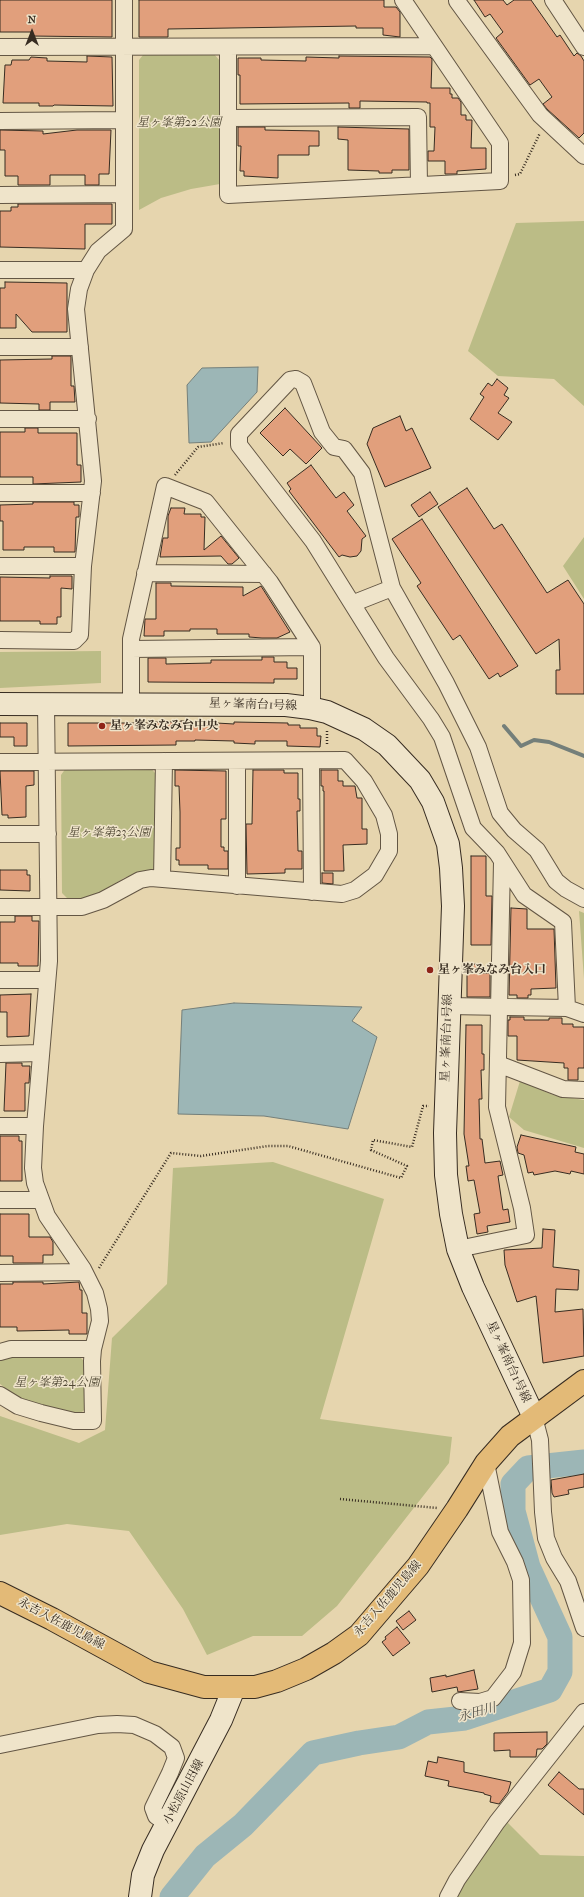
<!DOCTYPE html>
<html>
<head>
<meta charset="utf-8">
<style>
  body { margin:0 }
  #map { position:relative; width:584px; height:1897px; overflow:hidden; background:#e6d5ae; font-family:"IM FELL French Canon",serif }
  canvas { display:block }
  .north { position:absolute; left:12px; top:12px; width:40px; height:40px; -webkit-text-stroke:3px #efe4ca; paint-order:stroke; rotate:0deg; font-size:11px; font-weight:700; line-height:16px; text-align:center; color:#372c21 }
  .north::after { content:''; display:block; margin:auto; width:14px; height:18px; background:#372c21; clip-path:polygon(50% 0,100% 100%,50% 72%,0 100%) }
</style>
</head>
<body>
<div id="map">
<canvas width="584" height="1897"></canvas>
<div class="north">N</div>
</div>
<script>
const ctx = document.querySelector('canvas').getContext('2d');
ctx.lineJoin = 'round';
function paint(path, color) {
  ctx.fillStyle = color;
  ctx.fill(path, 'evenodd');
}
function toPath(rows) {
  const path = new Path2D();
  for (const r of rows) {
    path.moveTo(r[0], r[1]);
    for (let i = 2; i < r.length; i += 2) path.lineTo(r[i], r[i + 1]);
  }
  return path;
}
function stroke(path, color, width, dash) {
  ctx.strokeStyle = color;
  ctx.lineWidth = width;
  ctx.lineCap = dash ? 'butt' : 'round';
  ctx.setLineDash(dash || []);
  ctx.stroke(path);
}
function label(font, color, halo, rows, align = 'center') {
  ctx.font = font + ' "IM FELL French Canon","Noto Serif JP",serif';
  ctx.lineWidth = 3;
  ctx.setLineDash([]);
  ctx.textBaseline = 'middle';
  ctx.strokeStyle = halo;
  ctx.fillStyle = color;
  for (const [text, x, y, turn = 0] of rows) {
    ctx.save();
    ctx.translate(x, y);
    ctx.rotate((+turn || 0) * Math.PI / 180);
    ctx.textAlign = isNaN(turn) ? turn : align;
    if (halo) ctx.strokeText(text, 0, 0);
    ctx.fillText(text, 0, 0);
    ctx.restore();
  }
}
const green = toPath([
  [214,54,220,61,220,184,191,189,161,198,139,210,139,60,143,55],
  [584,221,584,406,554,379,498,376,468,351,516,223],
  [584,537,584,599,563,566],
  [101,651,101,683,0,688,0,652],
  [149,766,155,773,156,867,152,871,138,873,124,878,102,892,83,899,69,900,62,893,61,775,66,768],
  [579,911,584,913,584,979],
  [520,1081,553,1095,584,1100,584,1148,524,1130,509,1117],
  [273,1162,384,1199,320,1419,452,1437,449,1463,337,1606,302,1636,253,1636,207,1655,183,1609,129,1531,67,1524,0,1535,0,1416,79,1443,105,1430,112,1338,167,1284,173,1168],
  [11,1356,79,1356,85,1362,86,1408,79,1415,26,1403,0,1384,0,1358],
  [507,1822,540,1855,584,1856,584,1897,453,1897,467,1874]
]);
const water = toPath([
  [258,367,257,392,211,442,189,443,187,385,202,368,258,367],
  [234,1003,362,1007,352,1021,377,1037,348,1129,264,1116,178,1114,182,1010,234,1003]
]);
const stream = toPath([
  [504,726,521,746,534,740,549,742,584,756]
]);
const river = toPath([
  [172,1897,205,1856,243,1825,313,1753,359,1743,399,1737,428,1722,465,1718,550,1690,560,1672,560,1637,528,1567,513,1511,513,1484,528,1468,584,1462]
]);
const building = toPath([
  [0,0,112,0,112,37,31,36,31,32,0,32,0,0],
  [139,0,384,0,384,7,396,7,400,12,400,37,383,35,383,28,356,28,356,26,168,29,168,37,139,37,139,0],
  [474,0,503,0,507,5,514,0,531,0,557,37,560,35,574,56,577,53,581,56,584,61,584,133,579,138,547,109,543,104,552,97,539,79,530,85,496,38,503,32,490,14,485,17,474,0],
  [87,56,112,57,113,106,54,105,53,106,39,106,39,103,3,103,5,65,11,65,12,60,29,60,31,57,47,58,47,61,87,62,87,56],
  [339,56,430,57,432,59,431,88,450,88,450,94,452,94,452,98,458,98,461,102,461,115,466,115,466,120,472,120,471,148,486,148,486,169,457,171,457,174,445,174,445,161,428,161,428,151,434,151,435,127,430,127,430,103,427,103,427,102,360,101,360,108,349,108,349,103,240,104,240,75,238,75,238,58,261,58,261,60,306,61,306,57,339,58,339,56],
  [238,127,265,127,265,130,319,131,319,146,309,146,309,155,278,155,278,178,244,176,244,171,240,171,241,146,238,146,238,127],
  [338,127,409,129,409,170,392,170,392,173,379,173,379,171,348,170,348,140,338,139,338,127],
  [0,130,43,131,43,134,77,130,111,130,109,174,99,174,99,185,85,185,85,175,50,175,50,185,18,185,18,176,5,176,5,150,0,150,0,130],
  [18,204,112,204,112,224,85,224,85,249,0,247,0,211,11,211,11,207,18,207,18,204],
  [5,282,67,283,67,332,32,332,16,314,16,328,0,328,0,288,5,288,5,282],
  [52,356,71,356,71,386,74,386,75,402,50,402,50,410,39,410,39,404,0,403,0,360,52,359,52,356],
  [497,379,508,388,504,395,509,398,498,413,512,422,498,440,470,419,484,397,480,394,488,383,492,386,497,379],
  [285,408,322,448,306,464,290,449,283,456,260,433,285,408],
  [400,416,406,431,412,428,431,468,385,487,367,444,373,428,400,416],
  [25,428,38,428,38,433,77,433,77,465,81,465,81,482,33,484,33,477,0,477,0,432,25,432,25,428],
  [311,465,336,498,344,492,354,505,347,511,366,536,362,539,361,551,357,556,350,557,342,555,339,557,289,491,291,489,287,483,311,465],
  [467,488,494,529,502,524,547,593,568,580,584,604,584,694,556,694,556,670,560,670,559,639,536,654,438,507,467,488],
  [430,492,438,504,419,517,411,505,430,492],
  [33,502,74,502,74,505,79,505,79,517,76,517,75,552,54,552,54,547,24,547,24,550,3,550,3,521,0,521,0,505,33,504,33,502],
  [171,508,185,508,184,514,201,514,201,517,205,517,204,550,221,536,239,558,232,564,228,564,221,556,160,557,163,538,168,538,168,516,171,508],
  [422,519,518,666,500,677,498,673,489,679,460,635,453,640,417,586,421,583,392,539,422,519],
  [50,576,72,576,72,589,61,588,61,617,57,617,57,624,40,624,40,621,0,621,0,577,50,578,50,576],
  [156,583,171,583,171,586,243,587,243,596,261,586,290,632,277,638,262,638,249,637,249,634,217,634,217,629,190,629,190,631,164,631,164,636,144,636,145,619,156,619,156,583],
  [262,657,274,657,274,662,287,662,287,668,297,668,297,679,274,679,274,683,148,682,148,658,166,658,166,664,211,663,211,660,262,660,262,657],
  [181,721,234,724,234,722,288,723,288,725,300,725,300,728,317,728,317,736,321,736,320,747,287,746,287,741,255,741,255,744,234,743,234,741,195,740,195,741,176,741,176,745,68,746,68,723,152,723,152,722,181,722,181,721],
  [0,723,27,723,27,746,14,746,14,737,0,737,0,723],
  [175,770,226,771,226,819,221,819,221,847,224,847,224,851,228,851,228,869,208,869,208,865,179,865,179,860,176,860,176,848,180,848,180,812,179,786,175,786,175,770],
  [253,770,284,770,284,773,298,773,298,799,300,799,300,811,297,811,298,851,302,851,302,869,285,869,285,873,247,874,246,824,252,824,253,770],
  [321,770,338,770,338,781,343,781,343,786,355,786,357,798,362,798,362,829,367,829,367,844,343,845,344,871,324,871,324,791,323,791,323,786,321,786,321,770],
  [0,771,34,771,34,785,26,786,26,817,8,818,8,815,2,815,0,771],
  [471,856,486,856,486,896,492,896,491,945,471,945,471,856],
  [0,870,27,870,27,875,30,875,30,891,0,890,0,870],
  [322,873,333,873,333,884,322,883,322,873],
  [511,908,527,909,527,929,554,929,556,988,531,989,531,995,528,995,528,998,517,998,517,995,509,995,511,908],
  [15,916,32,916,32,921,39,921,38,966,18,966,18,963,0,963,0,922,15,922,15,916],
  [467,964,480,964,480,973,490,973,490,997,467,997,467,964],
  [31,994,29,1036,7,1037,7,1012,0,1012,0,995,31,994],
  [510,1017,524,1017,524,1020,549,1020,549,1018,562,1018,562,1024,573,1024,573,1027,584,1027,584,1068,578,1068,578,1080,568,1080,568,1068,564,1068,564,1063,517,1060,517,1036,508,1036,508,1020,510,1020,510,1017],
  [466,1025,482,1025,482,1054,484,1054,484,1070,481,1070,482,1099,479,1099,480,1139,482,1139,485,1163,500,1161,503,1175,498,1176,503,1210,508,1209,510,1222,487,1226,488,1232,477,1234,474,1214,480,1213,474,1180,468,1181,466,1166,469,1166,464,1134,466,1025],
  [6,1063,22,1063,22,1066,30,1066,29,1083,25,1083,25,1111,4,1111,6,1063],
  [521,1135,576,1147,575,1152,584,1154,584,1174,571,1171,570,1174,555,1171,534,1175,533,1172,528,1173,524,1155,518,1153,517,1147,521,1135],
  [0,1136,19,1136,19,1141,22,1141,22,1181,0,1181,0,1136],
  [0,1214,29,1214,29,1237,50,1237,53,1242,53,1255,43,1255,43,1263,13,1263,13,1256,0,1256,0,1214],
  [543,1229,555,1230,553,1267,579,1270,578,1290,556,1289,555,1312,583,1309,584,1356,543,1363,536,1296,517,1302,505,1265,504,1250,542,1248,543,1229],
  [13,1282,43,1282,43,1284,79,1282,80,1290,82,1290,82,1313,87,1313,87,1334,69,1334,69,1330,17,1331,17,1327,0,1327,0,1284,13,1284,13,1282],
  [584,1474,584,1487,568,1490,569,1494,554,1497,552,1493,551,1480,584,1474],
  [409,1611,416,1620,403,1630,396,1621,409,1611],
  [397,1627,410,1643,393,1656,382,1642,386,1639,385,1637,397,1627],
  [474,1670,478,1689,458,1692,457,1687,432,1692,430,1678,446,1675,446,1677,474,1670],
  [547,1732,547,1744,542,1749,537,1749,536,1757,510,1757,510,1750,494,1751,494,1733,547,1732],
  [438,1757,464,1762,464,1772,511,1782,508,1792,499,1804,490,1802,491,1796,484,1794,484,1793,448,1786,449,1781,425,1776,428,1761,437,1763,438,1757],
  [559,1772,579,1789,584,1789,584,1815,548,1785,559,1772]
]);
const path = toPath([
  [515,175,520,174,540,133],
  [175,475,198,447,224,443],
  [327,731,327,746],
  [99,1268,171,1153,201,1156,268,1146,288,1146,401,1178,407,1166,371,1150,373,1140,412,1147,423,1106,429,1106],
  [340,1499,437,1508]
]);
const street = toPath([
  [458,0,457,1,540,115,584,156],
  [553,0,584,47],
  [0,47,434,46],
  [228,47,228,195,500,181,500,143,403,0],
  [228,118,418,117,419,185],
  [0,121,124,120],
  [0,195,124,194],
  [0,270,86,270],
  [0,347,80,347],
  [0,419,88,419],
  [0,493,92,493],
  [0,566,83,566],
  [145,573,264,574],
  [354,603,392,588],
  [0,640,74,641,80,635,83,566,93,481,76,309,79,289,86,270,98,251,124,229,124,0],
  [131,649,312,647],
  [131,704,131,639,165,486,206,502,270,582,312,647,312,708],
  [311,761,312,892],
  [0,762,345,760,364,781,384,815,389,834,389,851,375,875,355,890,342,894,151,878,140,880,103,900,82,907,0,907],
  [0,834,48,834],
  [162,879,164,761],
  [237,886,237,761],
  [0,980,47,980],
  [448,1006,567,1008,584,1014],
  [567,1008,563,922,524,895,497,853,473,828,442,737,431,719,386,658,313,541,239,445,239,434,290,380,296,379,303,383,322,432,334,447,344,449,362,473,392,588,446,683,478,747,500,813,514,830,537,850,556,881,566,889,584,899],
  [0,1054,40,1053],
  [498,1064,563,1089,584,1090],
  [0,1126,35,1126],
  [0,1200,41,1200],
  [458,1249,526,1235,522,1208,497,1107,502,862],
  [0,1273,84,1272],
  [0,1352,11,1349,93,1349],
  [0,1395,18,1406,41,1413,74,1421,93,1421,92,1361,93,1349,100,1321,99,1309,95,1293,83,1269,47,1216,35,1183,33,1168,35,1126,49,961,46,704],
  [534,1417,540,1440,543,1512,546,1538,554,1558,568,1581,584,1628],
  [460,1701,480,1702,493,1698,513,1672,522,1643,521,1580,515,1562,500,1532,486,1463],
  [0,1745,98,1725,117,1724,134,1725,155,1734,172,1747,176,1758,170,1773,153,1808,156,1816,167,1824],
  [448,1897,457,1880,497,1822,584,1712]
]);
const secondary = toPath([
  [0,704,286,705,310,708,327,712,364,729,387,745,420,780,433,802,448,844,451,868,453,906,445,1133,446,1175,451,1214,458,1249,473,1287,534,1417],
  [140,1897,143,1875,153,1850,221,1720,234,1688]
]);
const primary = toPath([
  [0,1593,52,1619,149,1672,204,1687,255,1687,277,1681,306,1669,334,1653,359,1635,418,1566,457,1509,486,1463,510,1436,584,1381]
]);
const markers = [
  [102,726,4,"#8f2418"],
  [430,970,4,"#8f2418"]
];
const parkNames = [
  ["星ヶ峯第22公園",179,123],
  ["星ヶ峯第23公園",109,833],
  ["星ヶ峯第24公園",57,1383]
];
const streetNames = [
  ["星ヶ峯南台1号線",253,705,2],
  ["星ヶ峯南台1号線",447,1038,-88],
  ["星ヶ峯南台1号線",508,1362,65],
  ["永吉入佐鹿児島線",388,1599,-49],
  ["永吉入佐鹿児島線",61,1624,28],
  ["小松原山田線",184,1792,-62]
];
const poiNames = [
  ["星ヶ峯みなみ台中央",110,726],
  ["星ヶ峯みなみ台入口",438,970]
];
const waterNames = [
  ["永田川",477,1713,-15]
];
paint(green, '#bbbc86');
paint(water, '#9cb6b6');
stroke(water, '#747f7a', 1);
stroke(stream, '#747f7a', 4);
stroke(river, '#9cb6b6', 25);
paint(building, '#e19f7c');
stroke(building, '#372c21', 1);
stroke(street, '#635644', 18);
stroke(secondary, '#372c21', 24);
stroke(primary, '#372c21', 24);
stroke(path, '#372c21', 2.5, [1, 2]);
stroke(street, '#efe4ca', 16);
stroke(secondary, '#efe4ca', 22);
stroke(primary, '#e3ba77', 22);
for (const [x, y, r, color] of markers) {
  const dot = new Path2D();
  dot.arc(x, y, r, 0, 2 * Math.PI);
  ctx.fillStyle = color;
  ctx.fill(dot);
  stroke(dot, '#efe4ca', 1.5);
}
label('italic 12px', '#514935', '#efe4ca', parkNames);
label('12px', '#372c21', '#efe4ca', streetNames);
label('bold 12px', '#372c21', '#efe4ca', poiNames, 'left');
label('italic 13px', '#504e46', '#efe4ca', waterNames);
</script>
</body>
</html>
